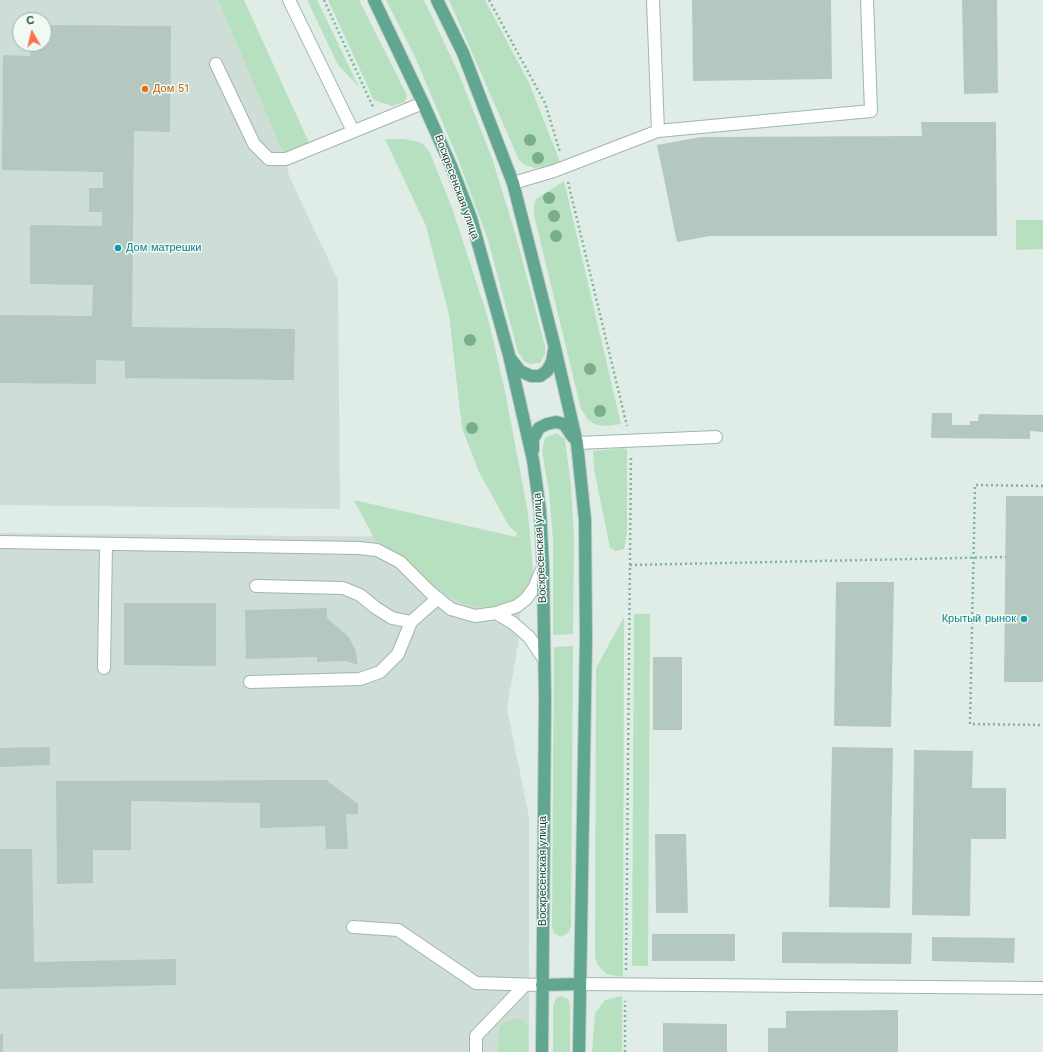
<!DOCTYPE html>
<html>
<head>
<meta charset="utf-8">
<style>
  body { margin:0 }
  #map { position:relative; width:1043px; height:1052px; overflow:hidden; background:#e0ede6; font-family:"Work Sans",sans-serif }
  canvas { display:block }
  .north { position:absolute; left:12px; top:12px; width:40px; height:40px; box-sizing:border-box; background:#f1f9f5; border:1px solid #9dafa8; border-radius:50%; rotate:352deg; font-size:11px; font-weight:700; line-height:16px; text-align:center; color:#1f3f34 }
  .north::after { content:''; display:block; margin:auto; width:14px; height:18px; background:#fe6e4d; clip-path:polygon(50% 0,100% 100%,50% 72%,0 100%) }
</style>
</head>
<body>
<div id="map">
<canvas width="1043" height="1052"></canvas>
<div class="north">С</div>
</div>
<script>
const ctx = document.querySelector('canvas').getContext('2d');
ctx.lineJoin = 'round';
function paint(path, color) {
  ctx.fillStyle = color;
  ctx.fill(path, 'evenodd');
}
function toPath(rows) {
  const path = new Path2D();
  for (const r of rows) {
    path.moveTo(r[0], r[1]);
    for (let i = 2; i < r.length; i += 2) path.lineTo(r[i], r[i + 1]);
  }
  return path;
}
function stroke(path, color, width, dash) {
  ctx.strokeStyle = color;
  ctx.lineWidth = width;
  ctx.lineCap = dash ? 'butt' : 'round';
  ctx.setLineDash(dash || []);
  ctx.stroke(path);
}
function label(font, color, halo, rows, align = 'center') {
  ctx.font = font + ' "Work Sans",sans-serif';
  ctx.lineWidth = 3;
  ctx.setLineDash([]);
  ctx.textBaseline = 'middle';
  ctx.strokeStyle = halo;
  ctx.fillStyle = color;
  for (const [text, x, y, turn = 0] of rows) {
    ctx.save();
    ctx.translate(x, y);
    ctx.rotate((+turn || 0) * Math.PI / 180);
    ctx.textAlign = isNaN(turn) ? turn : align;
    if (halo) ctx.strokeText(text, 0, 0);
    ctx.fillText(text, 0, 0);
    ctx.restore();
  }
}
const built = toPath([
  [0,0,218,0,286,159,289,176,338,280,340,509,0,505],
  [20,20,44,20,44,44,20,44],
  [0,533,519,538,520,633,507,708,529,817,529,1052,0,1052]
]);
const green = toPath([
  [218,0,244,0,311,147,284,155],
  [307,0,317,0,359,87,338,65],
  [328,0,359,0,407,95,405,102,392,106,374,100],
  [386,0,424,0,458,72,492,158,516,236,545,346,545,354,540,363,530,364,525,362,518,352,488,240,458,159,415,57],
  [449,0,485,0,529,83,561,164,535,168,525,165,519,160],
  [385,139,403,139,416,141,424,145,430,153,452,208,488,318,505,391,528,513,533,570,531,580,523,593,513,601,500,606,490,608,466,605,439,592,382,544,376,542,354,500,516,537,517,533,509,526,479,472,462,428,449,315,426,226],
  [564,181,621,424,607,426,597,425,588,420,581,409,534,215,534,206,536,199],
  [1016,220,1043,220,1043,249,1016,250],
  [556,433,565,439,571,487,574,537,573,634,553,635,553,540,549,492,542,451,545,438],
  [623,448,627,449,627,533,624,549,616,551,610,548,594,469,593,451],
  [634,614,650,614,648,966,632,966],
  [624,617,623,977,606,974,597,964,595,957,596,668],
  [573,646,571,926,569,932,561,937,554,933,552,927,554,647],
  [562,996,568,999,570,1005,570,1052,553,1052,553,1006,556,998],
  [622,996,622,1052,592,1052,595,1013,605,1000],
  [512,1019,520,1019,525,1022,528,1027,528,1052,498,1052,498,1037,501,1024]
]);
const building = toPath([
  [692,0,831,0,832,79,693,81],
  [962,0,997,0,998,93,964,94],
  [44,25,171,26,170,132,134,131,132,327,295,329,294,380,125,378,125,361,96,360,96,384,0,383,0,315,92,316,93,285,30,284,30,225,102,226,102,212,89,212,89,188,103,188,103,172,2,170,3,55,30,56,30,44,44,44],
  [921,122,996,122,997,236,710,236,677,242,657,145,701,137,922,136],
  [932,413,952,413,952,425,970,425,970,421,978,421,979,414,1043,415,1043,432,1030,431,1030,439,931,438],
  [1006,496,1043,496,1043,682,1004,682],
  [836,582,894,582,891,727,834,726],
  [124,603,216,603,216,666,124,665],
  [327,608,327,618,349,637,356,652,358,665,346,661,317,662,317,657,246,659,245,610],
  [653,657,682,657,682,730,653,730],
  [50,747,50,765,0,767,0,748],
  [832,747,893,748,890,908,829,907],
  [914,750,973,751,972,788,1006,788,1006,839,971,839,970,916,912,915],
  [326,780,358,804,358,814,346,814,348,849,326,849,325,826,260,828,260,803,131,801,131,850,93,850,93,883,57,884,56,781],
  [655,834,686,834,688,913,656,913],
  [0,849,32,849,34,962,176,959,176,985,0,989],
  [782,932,912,933,911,964,782,963],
  [652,934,735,934,735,961,652,961],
  [932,937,1015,938,1014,963,932,961],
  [898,1010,898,1052,768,1052,768,1028,786,1028,786,1011],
  [663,1023,727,1024,727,1052,663,1052],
  [0,1034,3,1034,3,1052,0,1052]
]);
const path = toPath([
  [324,0,373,107],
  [489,0,545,103,560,152],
  [568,182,627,426],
  [1043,486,975,485,970,724,1043,725],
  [630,565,1006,557],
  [626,970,631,457],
  [625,1052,625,1001]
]);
const minor = toPath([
  [289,0,353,131],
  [216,64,254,144,269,159,286,159,423,103],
  [658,131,871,111,867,0],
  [513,183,554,171,658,131,653,0],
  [577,443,716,437],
  [0,542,359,548,377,550,400,562,431,593,451,609,475,616,496,613,517,606,526,599,534,588,543,567],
  [256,586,343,588,360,595,376,608,392,618,411,622],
  [496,613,513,623,529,637,544,659],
  [104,668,106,544],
  [250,682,360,679,380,672,398,654,411,622,438,598],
  [353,927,398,930,476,983,542,985],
  [580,984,1043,988],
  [476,1052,476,1036,525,985]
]);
const major = toPath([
  [374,0,423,103,451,166,471,218,509,355,533,460,540,510,543,566,545,700,542,1052],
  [437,0,463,53,513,183,554,344,577,443,585,520,586,639,579,1052],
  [510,358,520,371,531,376,540,376,547,371,552,362,554,350],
  [533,450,533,439,539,428,547,424,556,422,564,424,573,437],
  [542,985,580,984]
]);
const trees = [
  [530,140],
  [538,158],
  [549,198],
  [554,216],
  [556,236],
  [470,340],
  [590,369],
  [600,411],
  [472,428]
];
const markers = [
  [145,89,4,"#e8710a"],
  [118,248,4,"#0f9aa8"],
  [1024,619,4,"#0f9aa8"]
];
const foodNames = [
  ["Дом 51",153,89]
];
const streetNames = [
  ["Воскресенская улица",457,187,70],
  ["Воскресенская улица",540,548,-93],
  ["Воскресенская улица",543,871,-90]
];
const cultureNames = [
  ["Дом матрешки",126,248],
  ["Крытый рынок",1016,619,"right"]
];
paint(built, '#ceddd5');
paint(green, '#b7e0c0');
paint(building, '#b5c8bf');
stroke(minor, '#a2b5ad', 14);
stroke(major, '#c0c9c6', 14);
stroke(path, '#7eb39f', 2.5, [2, 3]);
stroke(minor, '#fff', 12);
stroke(major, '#61a690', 12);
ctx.fillStyle = '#7aad8b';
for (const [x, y] of trees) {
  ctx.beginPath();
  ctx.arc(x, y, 6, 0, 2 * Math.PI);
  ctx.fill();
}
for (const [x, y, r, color] of markers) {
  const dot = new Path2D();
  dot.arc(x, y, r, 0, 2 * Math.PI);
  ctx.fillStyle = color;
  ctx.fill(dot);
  stroke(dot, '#f1f9f5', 1.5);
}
label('11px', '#c56008', '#f1f9f5', foodNames, 'left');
label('11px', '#1f3f34', '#f1f9f5', streetNames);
label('11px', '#0d838f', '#f1f9f5', cultureNames, 'left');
</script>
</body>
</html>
